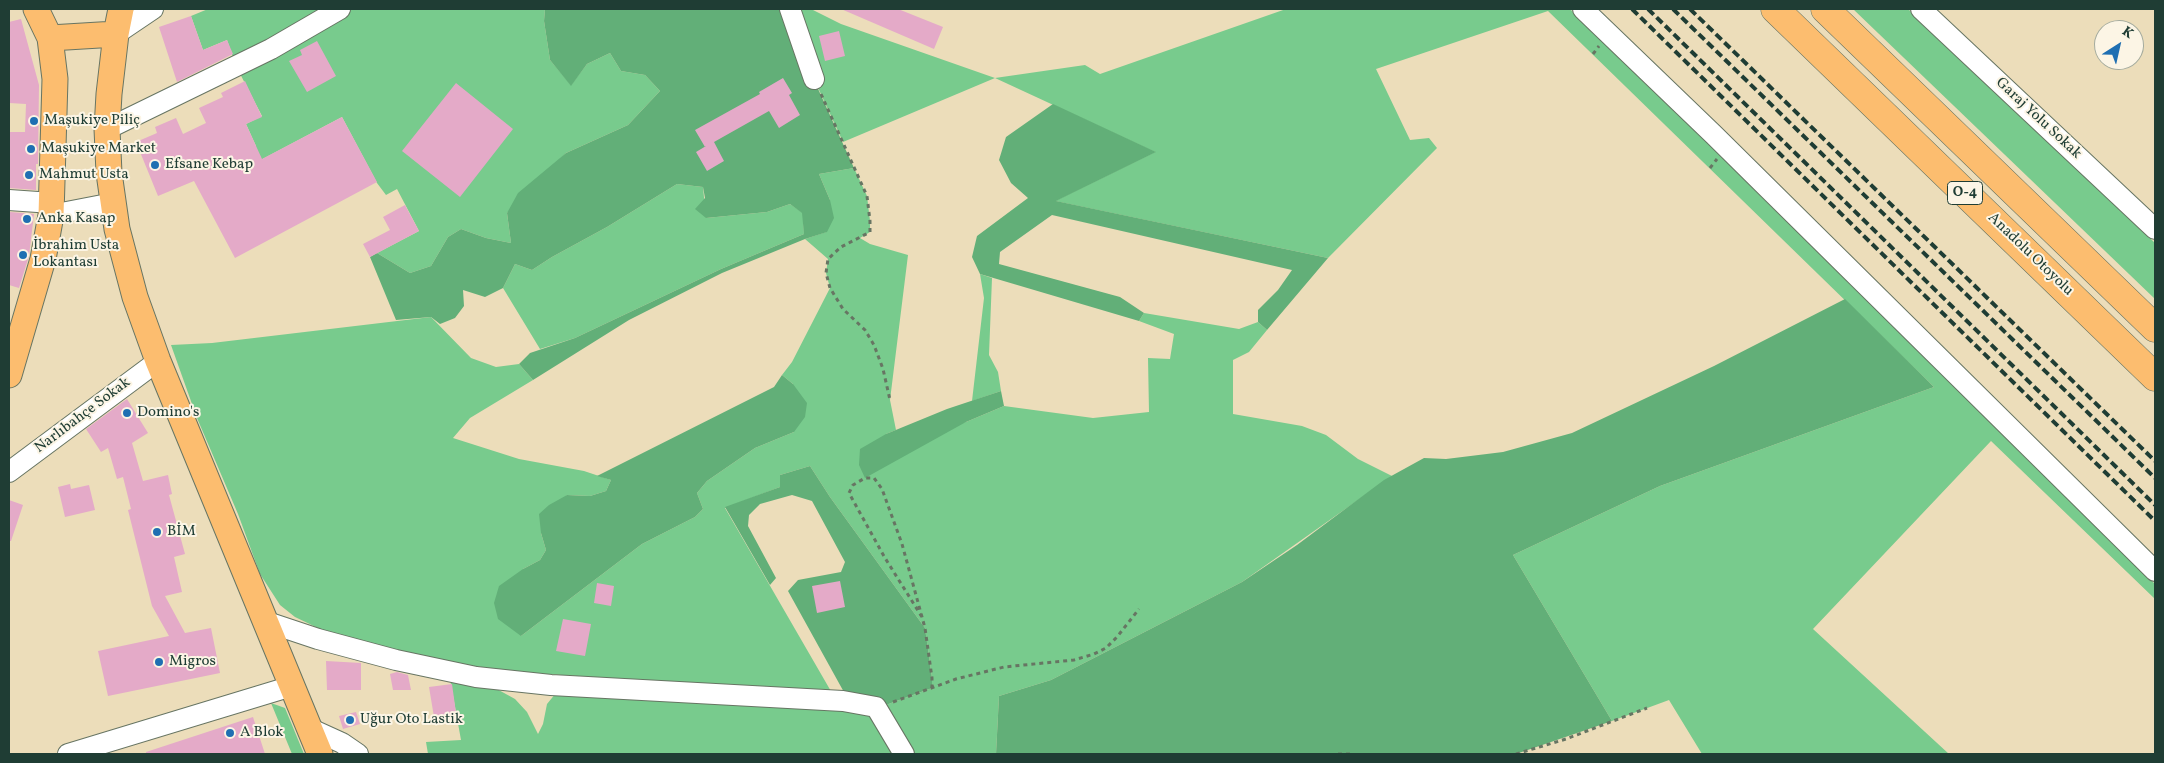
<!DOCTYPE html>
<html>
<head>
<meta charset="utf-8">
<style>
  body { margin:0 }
  #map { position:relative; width:2164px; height:763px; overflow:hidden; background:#ecddba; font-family:Vollkorn,serif }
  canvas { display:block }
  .frame { position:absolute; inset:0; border:10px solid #1f3d34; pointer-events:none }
  .north { position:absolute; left:2094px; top:20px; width:50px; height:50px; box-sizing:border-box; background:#fcf5e5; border:1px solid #a4ab9e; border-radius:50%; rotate:35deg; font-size:14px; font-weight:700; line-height:20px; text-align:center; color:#1f3d34 }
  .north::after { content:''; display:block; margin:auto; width:18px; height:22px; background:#1f6fb2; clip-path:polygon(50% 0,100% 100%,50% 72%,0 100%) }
</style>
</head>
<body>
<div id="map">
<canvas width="2164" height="763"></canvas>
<div class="frame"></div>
<div class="north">K</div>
</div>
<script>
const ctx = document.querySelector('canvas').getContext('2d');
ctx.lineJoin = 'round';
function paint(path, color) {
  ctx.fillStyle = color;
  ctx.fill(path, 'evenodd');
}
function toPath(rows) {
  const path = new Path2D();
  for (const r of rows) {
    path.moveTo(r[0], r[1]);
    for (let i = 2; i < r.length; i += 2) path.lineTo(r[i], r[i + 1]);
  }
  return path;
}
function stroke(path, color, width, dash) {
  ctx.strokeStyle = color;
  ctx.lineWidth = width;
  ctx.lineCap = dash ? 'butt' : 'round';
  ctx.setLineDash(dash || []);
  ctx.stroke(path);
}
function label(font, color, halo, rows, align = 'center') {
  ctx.font = font + ' Vollkorn,serif';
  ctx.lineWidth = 4;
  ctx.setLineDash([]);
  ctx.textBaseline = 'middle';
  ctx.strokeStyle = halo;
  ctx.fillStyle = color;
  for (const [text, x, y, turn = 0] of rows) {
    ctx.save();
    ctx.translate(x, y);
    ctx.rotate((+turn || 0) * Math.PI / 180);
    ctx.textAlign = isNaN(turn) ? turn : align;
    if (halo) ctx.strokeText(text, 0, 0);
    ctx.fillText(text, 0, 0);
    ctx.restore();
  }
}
const green = toPath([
  [208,9,545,9,544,21,550,60,571,85,587,64,610,53,621,71,645,75,660,91,628,125,566,153,507,213,511,243,486,238,461,229,448,237,431,266,410,273,377,253,419,231,397,189,386,195,377,183,342,117,200,192,256,146,246,124,262,116,236,66,227,40,203,50,191,16],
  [790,9,811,9,841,24,995,78,1085,65,1100,74,1286,9,1570,9,1597,36,1656,86,2155,584,2155,599,1991,441,1813,629,1949,754,1702,754,1669,700,1612,721,1513,555,1660,486,1934,387,1548,11,1376,69,1410,140,1429,138,1437,148,1328,258,1055,201,1155,152,995,78,843,142,814,79],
  [1853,9,1908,9,2155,243,2155,299],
  [854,168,867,196,870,221,870,232,860,238,870,244,908,255,890,400,896,430,886,434,966,422,1004,406,1093,418,1149,412,1148,358,1170,359,1174,334,1139,321,1144,313,1239,329,1258,322,1267,330,1249,352,1233,360,1233,414,1302,426,1326,435,1358,459,1392,476,1242,582,1051,680,999,696,996,754,911,754,883,706,932,688,932,678,925,628,830,497,810,466,780,475,780,487,725,508,832,693,517,672,453,663,349,640,320,629,295,617,280,605,260,574,238,514,197,418,171,345,212,343,431,317,471,358,496,367,519,364,533,380,470,418,453,438,519,459,584,471,611,480,606,491,590,496,567,495,541,533,546,550,540,560,523,569,521,636,642,544,695,517,703,509,697,493,707,481,755,448,794,432,793,384,782,375,792,362,830,288,826,273,828,259,805,239,826,232,830,200,819,174],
  [677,184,703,187,706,218,767,212,790,204,803,213,804,234,721,269,575,338,540,349,503,288,515,264,532,270,552,257,607,227],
  [980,274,992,278,989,355,998,372,1001,391,972,401,984,298],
  [450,679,495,688,515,699,527,712,538,734,543,724,547,704,556,693,855,709,872,715,896,754,428,754,426,742,461,740],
  [271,703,285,708,304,754,292,754]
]);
const forest = toPath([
  [545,9,790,9,814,80,854,168,819,174,830,200,834,218,827,232,805,239,722,273,629,320,533,380,519,364,530,353,575,338,721,269,804,234,802,213,790,204,767,212,706,218,695,209,705,198,703,187,677,184,607,227,552,257,532,270,515,264,503,288,485,297,463,290,464,306,455,318,440,324,431,317,396,320,370,257,377,253,410,273,431,266,448,237,461,229,486,238,511,243,507,213,518,193,566,153,628,125,660,91,645,75,621,71,610,53,587,64,571,86,550,60,544,21],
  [1053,104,1156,152,1056,201,1328,258,1267,330,1258,322,1258,310,1278,290,1292,270,1052,215,1000,252,999,264,1120,297,1144,313,1139,321,980,274,972,257,977,236,1028,198,1011,183,999,160,1006,137],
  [1845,299,1934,387,1660,486,1513,555,1612,721,1516,754,996,754,999,696,1051,680,1242,582,1297,545,1384,480,1424,458,1446,459,1503,452,1572,433,1714,366],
  [782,375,793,384,807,403,805,417,794,432,755,448,707,481,697,493,703,509,695,517,642,544,521,636,498,619,494,603,499,586,523,569,540,560,546,550,541,533,539,514,549,505,567,495,590,496,606,491,611,480,597,476,774,387],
  [1001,391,1004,406,966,422,865,478,859,465,860,449,886,434,947,409],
  [810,466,830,497,925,628,932,678,932,688,883,706,845,694,788,591,798,580,841,572,845,562,812,501,792,495,760,504,749,515,748,526,776,578,770,585,725,507,780,487,780,475]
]);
const building = toPath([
  [841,9,898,9,943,27,934,49],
  [191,16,203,50,227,40,233,54,177,82,159,27],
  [21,19,39,85,38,164,36,164,36,190,9,188,9,132,25,132,26,104,9,103,9,22],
  [839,31,845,56,825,61,819,36],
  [317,41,336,76,307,92,289,61,302,55,300,50],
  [783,78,792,93,789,95,800,115,779,128,769,111,714,142,724,161,707,171,696,152,706,146,705,147,695,130,760,94,759,92],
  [245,81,262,117,246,124,262,159,342,117,377,182,235,258,194,181,158,196,136,142,157,133,155,127,176,118,183,134,206,123,199,108,223,97,221,93],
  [456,83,513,129,460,197,402,151],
  [405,205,419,231,370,257,363,244,390,230,383,217],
  [10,212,34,214,29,256,19,288,9,285],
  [127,399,148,433,132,443,143,481,168,475,172,494,169,495,185,554,174,557,182,592,165,596,185,633,211,628,220,673,108,696,98,651,169,636,152,606,128,510,131,509,123,477,117,479,108,448,101,452,86,429],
  [70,484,71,489,89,485,95,510,65,517,58,487],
  [9,500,23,505,11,541,9,541],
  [840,581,845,607,817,613,812,586],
  [597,583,614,586,611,606,594,603],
  [563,619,591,624,585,656,556,651],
  [326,661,361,663,361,690,327,690],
  [397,672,408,675,411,690,393,690,390,674],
  [452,684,456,713,434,717,429,687],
  [356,712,360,724,343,729,339,716],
  [253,717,265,754,146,754,146,752]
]);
const path = toPath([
  [1593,54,1599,46],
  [821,94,867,196,870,221,870,232,841,247,828,259,826,273,830,288,843,309,865,330,874,345,883,369,890,400],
  [1710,168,1717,159],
  [922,617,885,558,849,493,853,485,865,478,874,478,882,489,902,544,922,617,925,628,932,678,932,688],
  [893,702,956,679,1004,667,1074,660,1094,654,1106,648,1117,637,1139,609],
  [1338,754,1351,754],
  [1516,754,1566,739,1647,708]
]);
const minor = toPath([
  [790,9,814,79],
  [1583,9,1714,135,2155,571],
  [1921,9,2155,229],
  [116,34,153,9],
  [107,129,271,49,340,9],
  [9,200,52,203],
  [51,215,113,203],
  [9,472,158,361],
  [267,622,318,639,396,660,476,677,551,685,843,701,876,707,904,754],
  [309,728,342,743,358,754],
  [68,754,292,686]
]);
const major = toPath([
  [121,9,116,34,109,94,107,129,109,173,117,229,135,297,158,361,320,754],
  [50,38,116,34],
  [9,375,43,259,51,215,55,79,50,38,36,9]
]);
const highway = toPath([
  [1775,9,2155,377],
  [1825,9,2155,328]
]);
const rail = toPath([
  [1632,9,2155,521],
  [1648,9,2155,505],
  [1673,9,2155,478],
  [1690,9,2155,461]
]);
const markers = [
  [34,121,5,"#1f6fb2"],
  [31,149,5,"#1f6fb2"],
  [155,165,5,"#1f6fb2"],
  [29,175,5,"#1f6fb2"],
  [27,219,5,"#1f6fb2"],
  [23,255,5,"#1f6fb2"],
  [127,413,5,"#1f6fb2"],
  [157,532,5,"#1f6fb2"],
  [159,662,5,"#1f6fb2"],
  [350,720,5,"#1f6fb2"],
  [230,733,5,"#1f6fb2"]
];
const shields = [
  [1965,193,35]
];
const shieldNames = [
  ["O-4",1965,193]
];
const streetNames = [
  ["Garaj Yolu Sokak",2038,119,43],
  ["Anadolu Otoyolu",2030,255,44],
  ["Narlıbahçe Sokak",83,416,-37]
];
const poiNames = [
  ["Maşukiye Piliç",44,121],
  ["Maşukiye Market",41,149],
  ["Efsane Kebap",165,165],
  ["Mahmut Usta",39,175],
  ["Anka Kasap",37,219],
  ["İbrahim Usta",33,246],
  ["Lokantası",33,263],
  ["Domino's",137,413],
  ["BİM",167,532],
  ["Migros",169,662],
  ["Uğur Oto Lastik",360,720],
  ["A Blok",240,733]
];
paint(green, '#78cb8d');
paint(forest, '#62af78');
paint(building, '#e4aac8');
stroke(minor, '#677563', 22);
stroke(major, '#677563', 27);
stroke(highway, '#677563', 29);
stroke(path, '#677563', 3, [4, 4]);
stroke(minor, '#fff', 20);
stroke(major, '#fcbd6f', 25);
stroke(highway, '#fcbd6f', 28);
stroke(rail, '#1f3d34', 4, [8, 4]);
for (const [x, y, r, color] of markers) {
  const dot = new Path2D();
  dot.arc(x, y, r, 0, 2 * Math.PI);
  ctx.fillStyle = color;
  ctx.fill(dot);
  stroke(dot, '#fcf5e5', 2);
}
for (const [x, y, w] of shields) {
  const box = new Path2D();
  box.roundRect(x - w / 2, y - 11.5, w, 23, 4);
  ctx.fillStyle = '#fcf5e5';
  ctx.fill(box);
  stroke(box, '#1f3d34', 1);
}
label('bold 14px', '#1f3d34', null, shieldNames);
label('15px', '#1f3d34', '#fcf5e5', streetNames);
label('15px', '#1f3d34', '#fcf5e5', poiNames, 'left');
</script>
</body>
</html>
